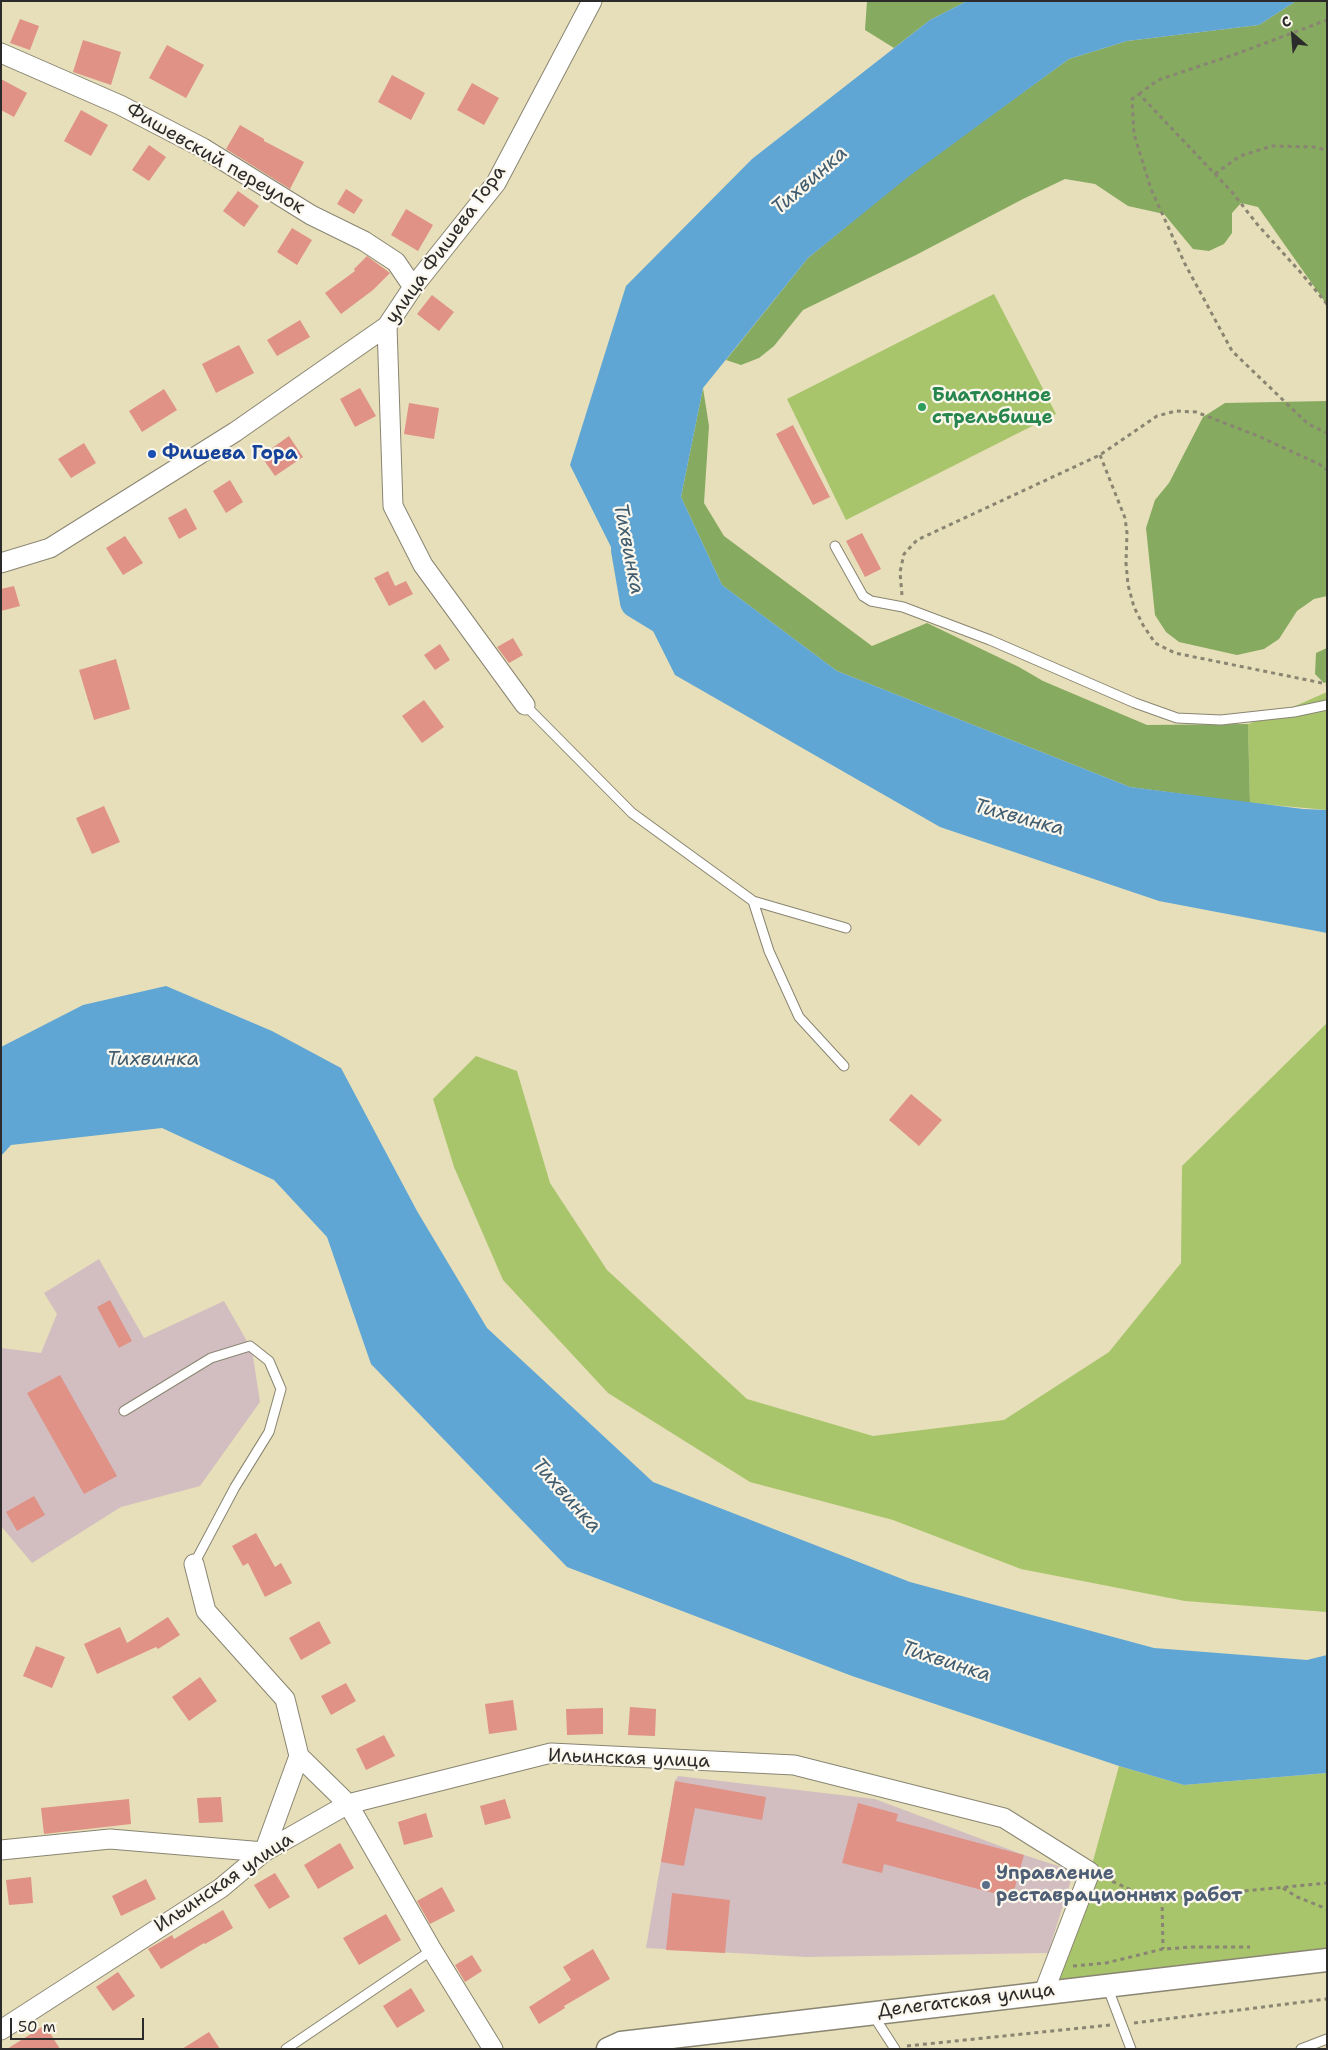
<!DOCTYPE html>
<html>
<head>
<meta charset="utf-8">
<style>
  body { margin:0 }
  #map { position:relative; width:1328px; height:2050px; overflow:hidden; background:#e7dfb9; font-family:"Shantell Sans",sans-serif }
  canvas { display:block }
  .frame { position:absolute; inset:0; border:2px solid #2b2b2b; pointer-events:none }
  .north { position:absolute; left:1268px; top:10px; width:50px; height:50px; -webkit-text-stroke:4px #fbf7ec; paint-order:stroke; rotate:333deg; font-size:14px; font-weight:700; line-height:20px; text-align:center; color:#2b2b2b }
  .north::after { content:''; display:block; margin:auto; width:18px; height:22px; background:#2b2b2b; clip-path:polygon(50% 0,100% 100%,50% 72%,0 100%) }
  .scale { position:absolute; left:10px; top:2018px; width:134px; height:22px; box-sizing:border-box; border:2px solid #2b2b2b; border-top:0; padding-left:6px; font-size:15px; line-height:18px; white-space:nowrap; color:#2b2b2b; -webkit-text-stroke:4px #fbf7ec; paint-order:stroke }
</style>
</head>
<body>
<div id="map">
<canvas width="1328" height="2050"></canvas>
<div class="frame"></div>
<div class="north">С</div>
<div class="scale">50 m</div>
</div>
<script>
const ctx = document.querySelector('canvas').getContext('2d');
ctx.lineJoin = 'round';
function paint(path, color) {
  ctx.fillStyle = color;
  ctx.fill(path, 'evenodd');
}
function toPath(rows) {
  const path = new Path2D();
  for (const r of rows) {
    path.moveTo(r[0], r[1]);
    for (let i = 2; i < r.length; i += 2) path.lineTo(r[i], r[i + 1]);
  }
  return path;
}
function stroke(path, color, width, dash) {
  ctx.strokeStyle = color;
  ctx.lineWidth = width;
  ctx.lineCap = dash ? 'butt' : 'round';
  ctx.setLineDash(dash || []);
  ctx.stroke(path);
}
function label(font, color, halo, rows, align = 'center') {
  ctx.font = font + ' "Shantell Sans",sans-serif';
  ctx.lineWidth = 4.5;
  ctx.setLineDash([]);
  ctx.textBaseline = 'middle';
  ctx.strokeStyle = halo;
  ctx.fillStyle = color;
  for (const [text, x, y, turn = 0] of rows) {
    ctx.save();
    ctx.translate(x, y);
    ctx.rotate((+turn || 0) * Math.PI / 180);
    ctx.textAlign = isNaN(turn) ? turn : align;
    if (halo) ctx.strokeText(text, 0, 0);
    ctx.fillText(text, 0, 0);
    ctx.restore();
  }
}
const industrial = toPath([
  [99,1259,144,1338,224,1301,252,1350,260,1402,200,1486,121,1507,32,1563,1,1526,1,1348,41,1353,57,1314,44,1293],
  [678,1776,875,1799,1024,1855,1074,1871,1048,1953,806,1957,646,1948,675,1781]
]);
const green = toPath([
  [994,294,1056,414,846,520,787,399],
  [1327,692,1327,810,1250,803,1248,724,1277,714],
  [1327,1023,1327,1612,1185,1601,1021,1569,893,1520,750,1482,608,1393,503,1280,454,1167,433,1099,476,1056,517,1071,550,1183,607,1270,747,1399,873,1436,1004,1420,1109,1352,1181,1263,1182,1166],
  [1119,1766,1184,1785,1327,1773,1327,1948,1046,1983,1090,1872]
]);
const forest = toPath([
  [867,1,967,1,930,20,894,48,865,30],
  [1296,1,1327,1,1327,307,1323,299,1258,207,1241,203,1232,213,1232,233,1224,244,1209,251,1193,249,1164,214,1128,206,1095,184,1065,179,1023,199,914,256,803,310,774,346,759,358,741,365,726,360,808,258,908,176,1069,59,1127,41,1259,25],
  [703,388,709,426,704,503,724,536,872,646,927,623,1019,667,1043,681,1147,725,1248,724,1250,803,1130,787,837,671,722,585,681,497],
  [1327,401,1327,596,1314,599,1297,611,1279,639,1264,649,1237,655,1179,642,1166,632,1155,615,1146,528,1155,500,1169,483,1203,417,1225,403],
  [1327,648,1327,682,1324,683,1315,674,1316,653]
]);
const water = toPath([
  [967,1,1296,1,1259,25,1127,41,1069,59,908,177,808,258,703,388,681,497,722,585,837,671,1130,787,1303,809,1327,810,1327,933,1159,901,940,827,675,675,570,465,626,286,752,159,930,20],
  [166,986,272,1031,341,1068,417,1211,487,1328,653,1482,910,1582,1154,1648,1307,1660,1327,1655,1327,1773,1184,1785,1119,1766,852,1676,567,1567,371,1364,327,1237,274,1180,162,1128,11,1145,1,1156,1,1047,83,1005]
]);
const river = toPath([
  [627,550,636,602,677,627]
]);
const building = toPath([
  [20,19,39,26,30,50,10,43],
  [83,40,121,52,111,85,73,72],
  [167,45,204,65,186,98,149,78],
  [392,75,425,93,411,120,378,102],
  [1,79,27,93,14,117,1,110],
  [472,83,499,98,484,125,457,110],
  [81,110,108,125,91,156,64,141],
  [240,125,264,139,264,141,304,162,290,189,226,149],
  [149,145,166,157,149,181,132,170],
  [346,189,363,200,354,214,337,204],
  [238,191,259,206,244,227,223,211],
  [406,209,433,225,418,251,391,235],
  [292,228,312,240,297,265,277,252],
  [367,256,390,273,373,290,341,314,325,293,355,271,354,269],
  [432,295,454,312,439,331,417,314],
  [300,320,310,337,277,356,267,340],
  [239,345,254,373,216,393,202,364],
  [360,388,376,416,355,427,340,399],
  [164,389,177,410,142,432,129,411],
  [409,403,439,408,434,439,404,434],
  [793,425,830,497,813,505,776,434],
  [289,436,303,457,275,476,261,456],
  [84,443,96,463,71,478,58,459],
  [230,480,243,502,226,513,213,491],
  [186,508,197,529,179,539,168,518],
  [862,533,881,569,865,577,846,541],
  [125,536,143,563,123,575,106,548],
  [388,571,395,586,406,581,413,594,389,606,374,578],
  [14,586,20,606,1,611,1,589],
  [513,638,523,655,509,663,497,647],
  [440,644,450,660,435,670,424,655],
  [116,659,130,709,94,720,79,670],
  [424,700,444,727,422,743,402,716],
  [104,806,120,842,92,854,76,818],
  [911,1094,942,1120,919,1146,889,1120],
  [110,1300,132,1341,119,1348,97,1307],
  [60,1375,117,1476,84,1494,27,1393],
  [34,1496,45,1515,17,1531,6,1512],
  [256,1533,275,1567,281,1563,292,1583,265,1597,248,1563,243,1566,232,1546],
  [168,1617,180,1635,158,1649,156,1647,97,1674,84,1644,120,1627,127,1643],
  [319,1621,331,1643,301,1660,289,1638],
  [36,1646,65,1657,52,1688,23,1676],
  [200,1677,217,1701,189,1721,172,1697],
  [346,1683,356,1701,331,1715,321,1696],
  [513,1700,517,1730,489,1734,485,1704],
  [630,1707,656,1709,655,1736,628,1735],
  [603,1708,603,1734,567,1735,566,1709],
  [384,1735,395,1756,366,1770,356,1749],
  [675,1781,766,1797,762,1820,695,1808,684,1866,661,1862],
  [221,1797,223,1822,199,1823,197,1798],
  [129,1799,131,1824,44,1834,41,1808],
  [505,1799,511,1818,485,1825,480,1806],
  [858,1803,898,1814,896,1821,1024,1855,1012,1898,884,1864,882,1873,842,1863],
  [426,1813,433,1837,404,1845,398,1822],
  [340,1843,354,1868,318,1889,304,1865],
  [275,1873,290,1897,269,1909,254,1885],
  [31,1877,33,1903,9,1905,6,1880],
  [146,1879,156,1899,121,1916,112,1896],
  [442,1887,455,1911,430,1924,417,1901],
  [672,1893,730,1900,725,1953,666,1950],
  [223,1910,233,1928,205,1944,204,1943,161,1969,148,1949,172,1935,174,1939],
  [386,1914,401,1940,359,1965,343,1938],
  [593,1949,610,1979,564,2006,565,2008,539,2024,529,2007,571,1980,563,1967],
  [472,1955,482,1971,465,1982,455,1965],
  [118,1972,135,1996,113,2011,96,1987],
  [411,1988,425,2011,397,2028,383,2006],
  [45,2025,60,2049,7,2049],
  [209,2032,220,2049,182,2049]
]);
const path = toPath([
  [1139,94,1158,80,1236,54,1327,20],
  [1215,174,1240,156,1272,146,1316,147,1327,151],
  [1327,304,1302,274,1257,224,1232,192,1139,94,1132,99,1134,134,1151,189,1185,264,1232,351,1308,424,1327,433],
  [1100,455,1125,518,1127,533,1126,563,1128,585,1134,607,1143,625,1155,643,1175,653,1327,684],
  [902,595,900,572,904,554,917,540,1100,455,1157,416,1176,411,1196,412,1258,436,1319,464,1327,470],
  [1105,1878,1138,1893,1162,1899,1327,1883],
  [1283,1888,1297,1897,1327,1909],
  [1162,1899,1163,1949],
  [1073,1966,1106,1963,1163,1949,1192,1947,1250,1947],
  [1134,2023,1327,1999],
  [907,2046,1110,2025]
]);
const service = toPath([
  [835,546,863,596,871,601,903,607,990,640,1135,703,1177,718,1221,720,1294,712,1327,705],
  [525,705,632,813,753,901,769,951,799,1017,844,1066],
  [753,901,846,928],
  [124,1411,211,1358,250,1346,269,1361,281,1389,269,1432,235,1487,194,1564],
  [1107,1986,1131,2049],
  [873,2015,895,2049],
  [286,2049,432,1950],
  [1301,2049,1327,2039]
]);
const minor = toPath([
  [1,53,120,105,203,148,311,215,364,241,396,262,413,287],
  [387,326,393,506,423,565,525,705],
  [1,563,50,548,235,432,387,326,413,287,496,183,592,1],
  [194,1564,206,1611,285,1699,299,1756,348,1804,432,1950,493,2049],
  [1,1850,110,1839,264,1852,299,1756],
  [1,2030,221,1888,264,1852,348,1804,551,1753,794,1765,1004,1818,1090,1872,1044,1992]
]);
const tertiary = toPath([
  [608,2049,621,2043,1327,1960]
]);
const markers = [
  [922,407,5,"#2e9e5b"],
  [152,454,5,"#1a4fb4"],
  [986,1885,5,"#5c6f8a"]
];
const streetNames = [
  ["Фишевский переулок",215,159,30],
  ["улица Фишева Гора",446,245,-54],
  ["Ильинская улица",629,1759,2],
  ["Ильинская улица",224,1883,-34],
  ["Делегатская улица",966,2001,-7]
];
const leisureNames = [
  ["Биатлонное",932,396],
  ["стрельбище",932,418]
];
const transitNames = [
  ["Фишева Гора",162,454]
];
const serviceNames = [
  ["Управление",996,1874],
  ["реставрационных работ",996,1896]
];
const waterNames = [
  ["Тихвинка",810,181,-41],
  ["Тихвинка",628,549,79],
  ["Тихвинка",1019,818,15],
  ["Тихвинка",153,1060],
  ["Тихвинка",566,1496,48],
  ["Тихвинка",946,1662,18]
];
paint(industrial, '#d2bec1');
paint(green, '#a8c56c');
paint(forest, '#86aa60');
paint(water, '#5fa6d5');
stroke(river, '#5fa6d5', 32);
paint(building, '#df9285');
stroke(service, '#898572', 11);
stroke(minor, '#898572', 21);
stroke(tertiary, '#898572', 25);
stroke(path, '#898572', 3, [4, 4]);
stroke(service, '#fff', 9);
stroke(minor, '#fff', 19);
stroke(tertiary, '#fff', 22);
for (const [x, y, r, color] of markers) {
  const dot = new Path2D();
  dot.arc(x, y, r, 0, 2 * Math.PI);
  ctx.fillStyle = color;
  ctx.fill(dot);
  stroke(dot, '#fbf7ec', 2);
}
label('19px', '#2b2b2b', '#fbf7ec', streetNames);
label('bold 19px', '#27864d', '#fbf7ec', leisureNames, 'left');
label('bold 19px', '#164399', '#fbf7ec', transitNames, 'left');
label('bold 19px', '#4e5e75', '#fbf7ec', serviceNames, 'left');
label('italic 20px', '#405c6f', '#fbf7ec', waterNames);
</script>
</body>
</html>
